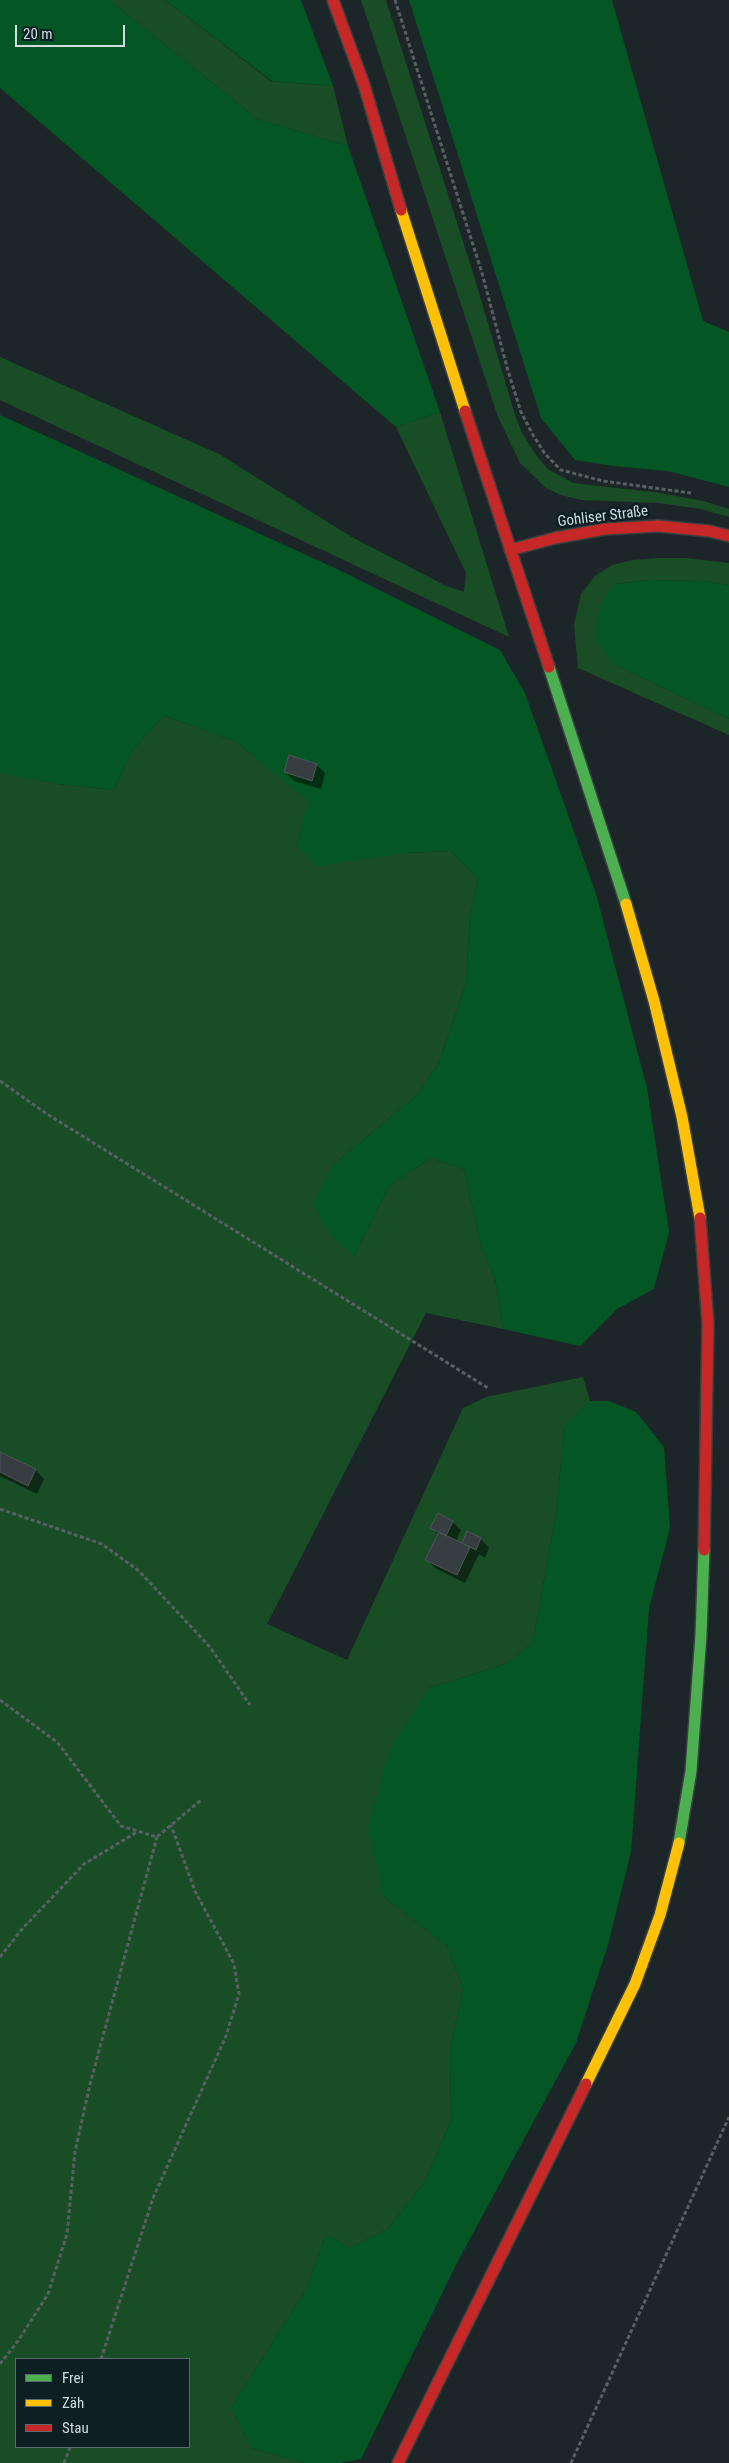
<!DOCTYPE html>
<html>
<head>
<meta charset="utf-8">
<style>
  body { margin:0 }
  #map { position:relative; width:729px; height:2463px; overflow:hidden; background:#1c2628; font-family:"Roboto Condensed",sans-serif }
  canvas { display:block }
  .legend { position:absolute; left:15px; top:2358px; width:175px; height:90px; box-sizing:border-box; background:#0d1f23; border:1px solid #5c6b6f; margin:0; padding:6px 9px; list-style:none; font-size:15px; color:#d2dde0 }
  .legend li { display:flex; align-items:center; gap:10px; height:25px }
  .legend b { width:25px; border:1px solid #5c6b6f }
  .scale { position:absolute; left:15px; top:25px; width:110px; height:22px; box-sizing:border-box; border:2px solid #d2dde0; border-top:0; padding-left:6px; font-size:15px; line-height:18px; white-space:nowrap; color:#d2dde0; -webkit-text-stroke:4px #0d1f23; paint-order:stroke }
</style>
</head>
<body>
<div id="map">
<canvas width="729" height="2463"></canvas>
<ul class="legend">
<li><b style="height:6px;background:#4caf50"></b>Frei</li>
<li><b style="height:6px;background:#ffc107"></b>Zäh</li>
<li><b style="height:6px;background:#c62828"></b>Stau</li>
</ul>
<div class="scale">20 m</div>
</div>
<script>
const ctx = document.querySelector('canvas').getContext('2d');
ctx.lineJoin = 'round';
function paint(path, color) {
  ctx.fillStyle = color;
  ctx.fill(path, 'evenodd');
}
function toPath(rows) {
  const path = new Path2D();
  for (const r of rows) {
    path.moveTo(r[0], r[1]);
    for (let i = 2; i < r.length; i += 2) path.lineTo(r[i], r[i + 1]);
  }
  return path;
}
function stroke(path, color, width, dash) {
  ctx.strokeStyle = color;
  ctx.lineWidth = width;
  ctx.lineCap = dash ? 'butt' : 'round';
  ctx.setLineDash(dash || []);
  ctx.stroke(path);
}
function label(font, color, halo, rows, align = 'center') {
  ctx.font = font + ' "Roboto Condensed",sans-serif';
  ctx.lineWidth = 5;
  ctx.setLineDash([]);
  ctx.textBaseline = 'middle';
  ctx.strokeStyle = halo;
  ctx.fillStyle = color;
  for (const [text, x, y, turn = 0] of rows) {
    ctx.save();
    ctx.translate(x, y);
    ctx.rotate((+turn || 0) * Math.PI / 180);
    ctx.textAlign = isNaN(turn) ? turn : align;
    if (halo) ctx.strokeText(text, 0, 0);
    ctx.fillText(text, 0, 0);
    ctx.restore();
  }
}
const green = toPath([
  [109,0,165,0,271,81,333,86,348,146,257,119],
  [361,0,386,0,474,276,515,415,522,433,538,458,548,469,573,483,661,493,703,501,729,509,729,517,701,509,659,503,581,500,561,495,546,488,520,463,498,417],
  [0,357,219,454,350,536,446,586,464,592,466,573,396,427,440,412,509,637,0,400],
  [660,558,685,558,729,563,729,585,702,581,649,580,614,584,615,665,729,719,729,735,578,668,574,625,581,594,595,576,612,565,632,560],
  [164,716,235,741,310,802,296,846,405,853,451,851,478,879,470,916,466,983,438,1065,417,1095,333,1165,354,1256,390,1185,431,1158,464,1169,482,1250,495,1278,503,1329,426,1313,267,1624,347,1660,463,1408,486,1397,583,1377,590,1401,564,1427,557,1508,533,1642,508,1663,429,1688,384,1897,447,1946,463,1989,450,2049,451,2121,425,2181,388,2229,349,2248,326,2234,306,2290,231,2408,251,2448,304,2463,0,2463,0,772,58,784,114,790,131,752],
  [16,2359,189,2359,189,2447,16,2447]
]);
const forest = toPath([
  [0,0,109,0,257,119,348,146,440,412,396,427,0,88],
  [165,0,301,0,333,86,272,81],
  [409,0,612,0,703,321,729,332,729,487,668,471,613,466,575,460,541,418],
  [0,415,339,570,500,650,525,693,596,894,647,1088,669,1232,654,1289,617,1309,580,1346,503,1329,495,1278,482,1250,464,1169,431,1158,390,1185,354,1256,332,1237,313,1203,333,1165,417,1095,438,1065,466,983,470,916,478,879,451,851,405,853,317,866,296,846,309,802,235,741,164,716,131,752,114,790,58,784,0,773],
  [649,580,702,581,729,585,729,719,615,665,598,643,596,624,601,603,614,584],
  [590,1401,609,1401,636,1412,664,1447,670,1528,649,1608,631,1852,608,1945,576,2043,458,2261,361,2459,339,2463,304,2463,251,2448,231,2408,306,2290,326,2234,349,2248,388,2229,425,2181,451,2121,450,2049,463,1989,447,1946,384,1897,368,1826,391,1747,429,1688,508,1663,533,1642,557,1508,564,1426]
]);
const shadow = toPath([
  [317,765,325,773,321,789,294,781,285,772],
  [0,1453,36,1470,44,1479,37,1494,0,1476],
  [438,1514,453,1522,461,1530,456,1541,462,1544,468,1533,481,1539,489,1548,485,1558,479,1554,465,1583,435,1568,427,1560,439,1535,432,1528]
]);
const building = toPath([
  [289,755,317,764,312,781,284,772,289,755],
  [0,1452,36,1469,28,1486,0,1472,0,1452],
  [438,1513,453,1521,446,1536,430,1528,438,1513],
  [467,1531,481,1538,476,1550,462,1543,467,1531],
  [439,1532,470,1547,457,1575,425,1560,439,1532]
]);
const path = toPath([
  [395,0,482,273,508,371,521,412,533,435,545,454,561,470,603,481,691,493],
  [0,1081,47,1114,488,1388],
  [0,1509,102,1544,139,1571,210,1647,250,1705],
  [0,1700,57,1742,121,1826,157,1837,201,1800],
  [0,1957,23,1928,84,1864,137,1832],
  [101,2359,153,2198,226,2036,239,1994,234,1964,195,1891,171,1825],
  [0,2364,18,2341,48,2294,67,2234,75,2152,90,2084,157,1837],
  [64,2463,70,2447],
  [571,2463,729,2117]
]);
const fast = toPath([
  [549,667,626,904],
  [679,1843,691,1771,701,1635,704,1550]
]);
const slow = toPath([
  [401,210,465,411],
  [626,904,654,1001,682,1117,700,1218],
  [586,2084,635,1984,660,1915,679,1843]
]);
const jam = toPath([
  [333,0,364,85,401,210],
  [465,411,549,667],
  [510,550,555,538,605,529,658,526,709,531,729,536],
  [700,1218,708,1324,704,1550],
  [398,2463,586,2084]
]);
const streetNames = [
  ["Gohliser Straße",603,517,-7]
];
paint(green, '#194d26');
paint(forest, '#045624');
paint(shadow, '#0007');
paint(building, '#373e41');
stroke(building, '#4e5558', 1);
stroke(fast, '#384042', 14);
stroke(slow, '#384042', 14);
stroke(jam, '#384042', 14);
stroke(path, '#586062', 3, [4, 2.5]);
stroke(fast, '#4caf50', 11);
stroke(slow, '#ffc107', 11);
stroke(jam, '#c62828', 11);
label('15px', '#d2dde0', '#0d1f23', streetNames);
</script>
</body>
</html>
